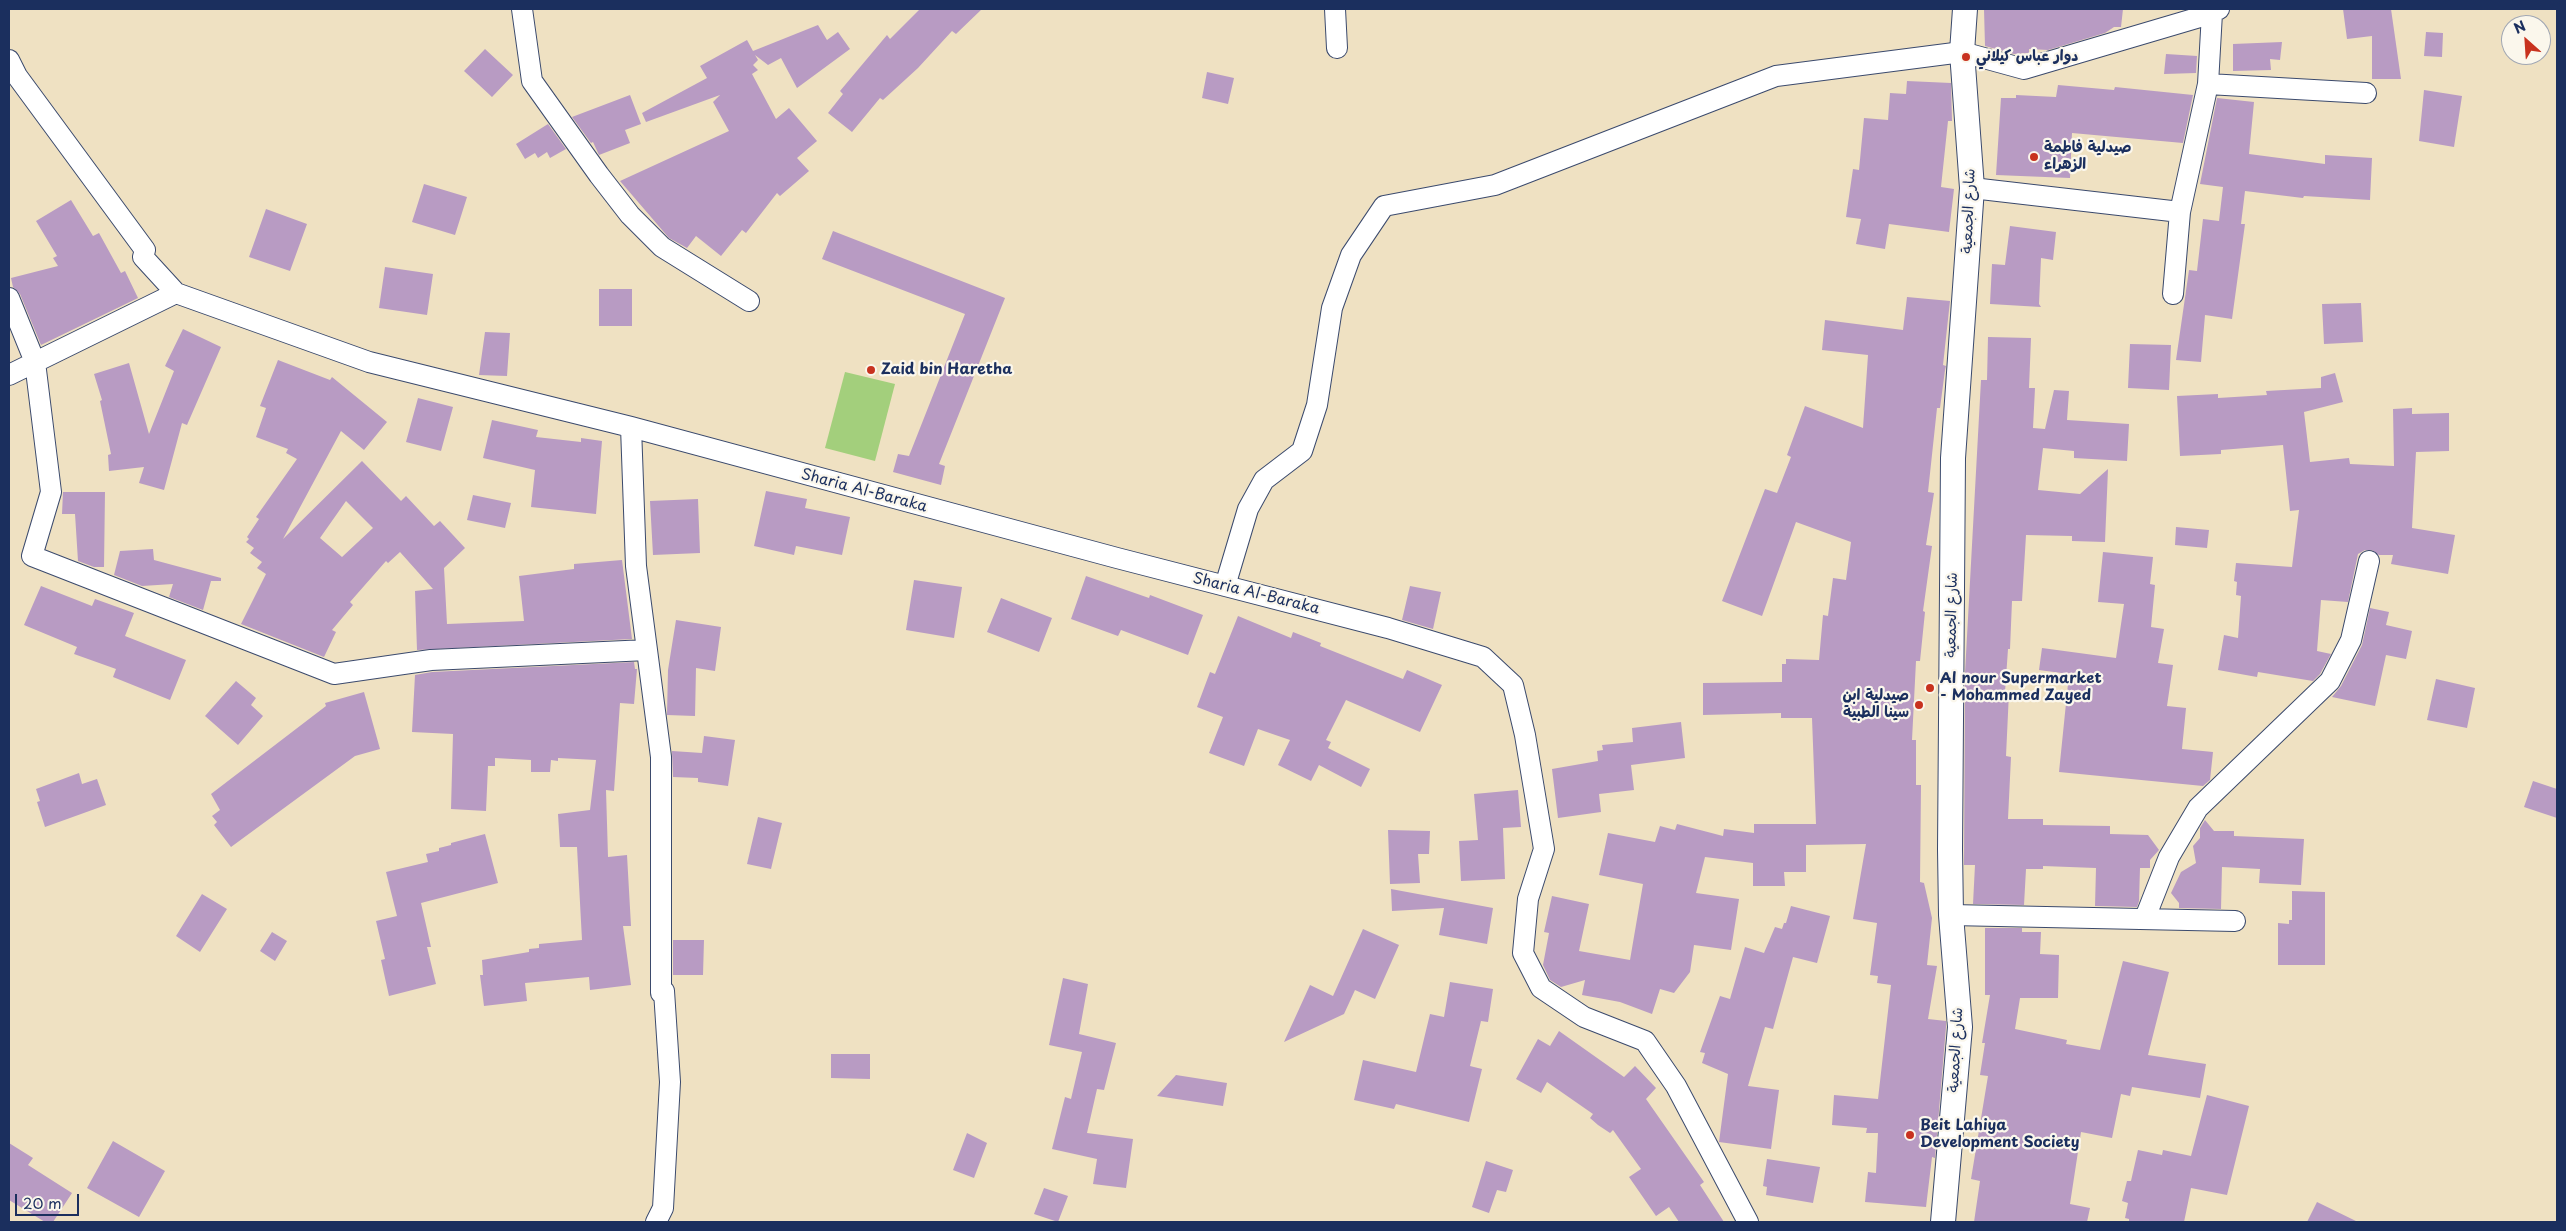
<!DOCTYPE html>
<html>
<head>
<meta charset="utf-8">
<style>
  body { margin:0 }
  #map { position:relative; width:2566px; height:1231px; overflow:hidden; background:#efe1c2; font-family:"Playpen Sans",sans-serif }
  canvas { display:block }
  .frame { position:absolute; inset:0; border:10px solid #1b2f5e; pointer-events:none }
  .north { position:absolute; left:2501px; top:15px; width:50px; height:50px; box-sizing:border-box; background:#fbf7ec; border:1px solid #a1a7b3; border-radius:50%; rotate:334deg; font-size:14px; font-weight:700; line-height:20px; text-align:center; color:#1b2f5e }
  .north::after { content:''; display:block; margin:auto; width:18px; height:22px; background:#c8321e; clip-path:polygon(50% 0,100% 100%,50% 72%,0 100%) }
  .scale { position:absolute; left:15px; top:1194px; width:64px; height:22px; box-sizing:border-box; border:2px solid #1b2f5e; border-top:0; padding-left:6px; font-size:15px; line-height:18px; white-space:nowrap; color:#1b2f5e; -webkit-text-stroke:4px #fbf7ec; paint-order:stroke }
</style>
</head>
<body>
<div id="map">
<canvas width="2566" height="1231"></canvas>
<div class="frame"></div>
<div class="north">N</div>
<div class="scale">20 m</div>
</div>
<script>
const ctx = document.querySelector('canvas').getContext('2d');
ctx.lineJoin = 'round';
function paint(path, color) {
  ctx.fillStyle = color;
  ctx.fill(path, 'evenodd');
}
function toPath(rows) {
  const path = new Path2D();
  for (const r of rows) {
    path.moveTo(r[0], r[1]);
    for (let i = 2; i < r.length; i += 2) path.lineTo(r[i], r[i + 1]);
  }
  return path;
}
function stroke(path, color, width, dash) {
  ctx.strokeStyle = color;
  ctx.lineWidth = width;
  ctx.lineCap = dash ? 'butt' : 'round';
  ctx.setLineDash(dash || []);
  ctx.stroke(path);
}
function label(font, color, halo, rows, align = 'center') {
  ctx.font = font + ' "Playpen Sans","Playpen Sans Arabic",sans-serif';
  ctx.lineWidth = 4.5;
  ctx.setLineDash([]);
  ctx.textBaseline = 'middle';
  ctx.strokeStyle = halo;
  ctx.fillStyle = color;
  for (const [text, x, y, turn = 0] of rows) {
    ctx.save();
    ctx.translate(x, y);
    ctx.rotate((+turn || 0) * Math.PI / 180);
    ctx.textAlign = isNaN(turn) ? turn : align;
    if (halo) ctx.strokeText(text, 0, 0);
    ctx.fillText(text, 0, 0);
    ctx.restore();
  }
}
const green = toPath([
  [845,372,895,384,875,461,825,448]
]);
const building = toPath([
  [920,9,982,9,956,34,952,31,918,68,883,100,880,98,852,132,828,113,843,94,840,91,887,35,890,39],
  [1984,9,2123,9,2121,27,2114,27,2105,33,2048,50,2029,49,2029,53,2014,54,1985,46],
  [2343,9,2391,9,2401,79,2372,79,2372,36,2347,39],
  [818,25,827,40,838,32,850,49,797,88,781,58,768,65,755,55,758,60,753,65,758,70,752,74,776,119,789,108,817,141,797,158,809,171,780,196,777,193,746,233,742,230,721,256,696,236,687,248,669,238,620,181,729,131,713,102,720,95,646,122,642,113,707,78,700,66,747,40,753,51],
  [2426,32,2443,33,2442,57,2424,56],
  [2282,42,2280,60,2270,59,2271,70,2233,71,2233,44],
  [485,49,513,75,492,97,464,71],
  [2166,54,2197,56,2196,73,2164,74],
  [1207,72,1234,78,1228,104,1202,98],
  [1907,81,1951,83,1952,121,1948,121,1941,187,1954,189,1949,232,1889,224,1885,249,1856,244,1861,219,1846,217,1853,169,1859,170,1864,118,1888,120,1890,93,1906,94],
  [2058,85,2114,90,2115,87,2193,95,2183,143,2072,133,2070,178,1996,175,2001,98,2016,98,2016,95,2056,97],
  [2424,90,2462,96,2454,147,2419,141],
  [630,95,641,124,625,130,630,143,599,155,593,142,591,143,572,117],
  [2217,98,2254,102,2249,154,2325,164,2325,155,2372,158,2370,200,2304,196,2303,198,2245,191,2241,224,2245,224,2232,319,2205,315,2201,362,2176,360,2189,270,2197,271,2203,219,2219,221,2223,187,2200,184],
  [548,124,566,149,550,158,547,152,538,158,535,153,525,159,516,144],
  [424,184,467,197,455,235,412,222],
  [71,200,93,236,99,233,121,273,125,271,138,298,41,345,20,294,13,287,11,278,58,266,53,258,57,256,36,221],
  [266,209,307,224,290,271,249,257],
  [2010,226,2056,232,2053,260,2041,258,2039,304,2041,307,1990,304,1992,264,2005,265],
  [833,231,1005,298,939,464,945,466,941,485,893,472,898,454,909,456,965,314,822,259],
  [385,267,433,274,427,315,379,308],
  [599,289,632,289,632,326,599,326],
  [1907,297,1950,301,1943,365,1946,366,1945,370,1940,408,1937,408,1928,492,1934,493,1926,545,1932,546,1923,611,1925,612,1920,661,1916,661,1912,740,1916,740,1916,785,1921,785,1920,882,1924,883,1932,918,1927,965,1937,966,1928,1019,1946,1021,1946,1027,1935,1158,1932,1157,1926,1207,1865,1202,1868,1172,1876,1173,1878,1133,1866,1133,1867,1128,1832,1125,1834,1095,1878,1099,1891,985,1877,983,1878,976,1870,975,1877,923,1853,919,1866,844,1806,845,1806,872,1784,872,1785,886,1753,886,1753,863,1705,857,1696,893,1739,899,1731,950,1694,945,1690,972,1674,993,1660,989,1652,1014,1620,1002,1582,995,1585,980,1561,987,1550,980,1543,965,1549,933,1544,932,1552,896,1589,904,1579,951,1630,960,1643,884,1599,875,1608,833,1655,842,1660,826,1675,830,1677,824,1723,836,1724,829,1754,833,1754,824,1816,824,1812,718,1781,718,1781,713,1703,715,1703,683,1782,682,1782,664,1786,664,1786,659,1819,660,1823,615,1828,616,1833,578,1846,580,1851,542,1796,522,1762,616,1722,601,1765,489,1777,493,1791,457,1787,455,1805,406,1863,428,1868,355,1822,350,1825,320,1903,330],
  [2361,303,2363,342,2324,344,2322,304],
  [183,329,221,347,187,425,182,423,164,490,139,483,144,467,109,471,108,455,111,454,100,401,102,400,94,374,129,363,149,434,174,371,165,366],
  [485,332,510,333,507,376,479,375],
  [1988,337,2031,338,2029,388,2035,388,2033,428,2045,429,2054,390,2069,391,2067,420,2129,424,2127,461,2074,458,2074,451,2043,448,2038,490,2080,494,2108,469,2105,542,2072,541,2072,536,2026,535,2022,601,2012,601,2010,649,2008,649,2005,692,2009,692,2006,756,2011,757,2008,819,2043,819,2043,825,2110,826,2110,834,2148,835,2159,850,2150,860,2150,868,2140,868,2139,901,2137,907,2095,906,2096,868,2043,866,2043,869,2026,869,2024,905,1973,904,1975,865,1964,865,1965,673,1981,380,1987,380],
  [2130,344,2171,345,2169,390,2128,388],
  [278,360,330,380,332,377,387,422,364,450,341,431,283,539,362,461,401,501,406,496,434,526,440,521,465,548,444,568,447,624,524,621,519,576,574,569,574,564,622,560,632,639,417,650,415,591,433,589,400,552,388,563,386,561,350,602,353,605,332,630,336,632,324,657,241,624,266,574,257,568,262,562,250,553,254,548,246,542,249,539,247,537,259,519,256,517,297,459,286,453,288,449,256,437,266,408,260,406],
  [346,501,373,528,342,557,320,538],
  [2335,373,2343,402,2304,412,2310,462,2349,458,2350,464,2394,466,2393,409,2412,408,2412,414,2449,413,2449,451,2416,452,2412,528,2455,535,2448,574,2391,564,2393,555,2379,555,2372,550,2365,550,2358,554,2348,602,2321,600,2317,651,2331,654,2320,674,2313,681,2258,672,2257,677,2218,670,2224,635,2238,638,2241,596,2236,595,2237,582,2234,581,2236,563,2292,567,2299,510,2290,511,2283,445,2221,450,2221,454,2180,456,2177,396,2218,394,2218,398,2267,395,2266,391,2321,388,2321,377],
  [418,398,453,407,441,451,406,442],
  [492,420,538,430,536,437,581,442,581,438,602,441,596,514,531,507,535,470,483,458],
  [766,491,807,499,805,508,850,517,842,555,796,546,794,555,754,546],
  [63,492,105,492,104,567,94,567,78,561,75,514,62,514],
  [473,495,511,503,505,528,467,520],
  [698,499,700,553,653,555,650,501],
  [2176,527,2209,530,2207,548,2175,545],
  [153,549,154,560,221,578,221,581,211,581,203,610,169,597,173,584,142,586,114,575,120,551],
  [2103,552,2153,557,2150,584,2155,585,2151,627,2164,629,2158,663,2173,665,2167,706,2186,708,2182,749,2213,752,2210,780,2203,786,2059,772,2069,674,2039,670,2042,648,2116,658,2124,604,2098,602],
  [1086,576,1149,598,1150,595,1203,615,1188,655,1121,630,1118,636,1071,619],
  [914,580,962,587,954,638,906,630],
  [41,586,92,606,95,599,134,613,125,636,186,660,170,700,113,677,116,669,74,654,77,647,24,625],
  [1410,586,1441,592,1433,629,1402,620],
  [1001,598,1052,618,1039,652,987,632],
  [2370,608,2389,612,2386,625,2412,631,2406,659,2386,655,2375,706,2332,697,2341,686,2362,645],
  [1238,616,1291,638,1293,632,1321,643,1320,646,1403,679,1407,670,1442,685,1420,732,1346,700,1326,740,1331,742,1328,748,1370,769,1361,787,1319,765,1311,781,1278,765,1290,740,1258,729,1244,766,1209,753,1223,717,1197,707,1210,672,1215,674],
  [676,620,721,627,715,671,696,668,695,716,667,715,668,670],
  [634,662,635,669,637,669,634,704,620,703,614,791,606,790,608,857,627,855,631,926,623,926,631,985,590,990,589,977,525,983,527,1001,484,1006,480,975,483,975,482,960,529,952,529,949,539,948,539,944,582,940,577,847,560,847,558,814,590,810,596,760,558,758,558,761,551,760,550,772,531,772,531,760,495,758,495,766,488,766,486,811,451,809,453,734,412,732,415,675,432,672],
  [2436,679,2475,688,2467,728,2427,720],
  [236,681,256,698,251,705,263,716,238,745,205,716],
  [364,692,380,749,355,756,231,847,214,825,217,822,212,816,220,810,211,794,326,706,325,703],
  [1681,722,1685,758,1631,765,1634,790,1599,794,1601,812,1558,818,1552,769,1598,761,1597,751,1603,750,1602,745,1633,742,1632,728],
  [704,736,735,740,728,786,698,782,698,778,673,777,672,751,702,753],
  [79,773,82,784,97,779,106,805,45,827,37,802,40,801,36,789],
  [2533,781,2557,789,2557,818,2524,807],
  [1518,790,1521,827,1503,828,1505,879,1461,881,1459,841,1478,840,1474,794],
  [758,817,782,823,771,869,747,864],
  [2205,820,2214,831,2234,831,2234,836,2304,839,2301,885,2259,883,2260,869,2222,867,2221,909,2179,908,2179,903,2171,893,2181,872,2196,863,2193,846,2200,838,2200,828],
  [1388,830,1430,831,1429,854,1418,854,1420,883,1390,884],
  [485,834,498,883,421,903,431,947,427,947,436,984,389,996,381,960,385,959,376,921,397,916,386,872,428,862,426,854,439,851,439,848,451,845,451,843],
  [1391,889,1493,908,1487,944,1439,935,1444,908,1392,911],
  [2292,891,2325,892,2325,965,2278,965,2278,923,2289,924,2289,920,2292,920],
  [202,894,227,909,200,952,176,936],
  [1791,906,1830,916,1817,963,1793,957,1773,1029,1765,1027,1748,1086,1779,1090,1771,1149,1719,1142,1728,1074,1702,1063,1705,1053,1700,1052,1720,996,1730,999,1745,947,1764,953,1775,927,1782,929,1784,923,1786,923],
  [1985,928,2022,928,2022,932,2041,932,2040,954,2059,955,2058,998,2020,998,2015,1029,2067,1040,2066,1044,2100,1050,2123,961,2169,972,2148,1055,2206,1064,2200,1098,2132,1087,2130,1096,2121,1094,2112,1138,2081,1132,2070,1204,2090,1208,2087,1222,1974,1222,1980,1181,1971,1179,1988,1076,1980,1075,1985,1043,1982,1043,1990,995,1985,995],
  [1363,929,1399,945,1375,999,1355,990,1344,1014,1284,1042,1310,985,1333,996],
  [272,932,287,941,275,961,260,951],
  [673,940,704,940,703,975,673,975],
  [1063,978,1088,984,1079,1034,1116,1043,1104,1090,1097,1089,1087,1133,1133,1139,1126,1188,1093,1184,1097,1159,1052,1149,1065,1097,1071,1099,1082,1052,1049,1045],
  [1450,982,1493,989,1488,1022,1481,1021,1470,1066,1482,1069,1469,1122,1396,1104,1394,1109,1354,1100,1363,1060,1416,1072,1430,1014,1444,1017],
  [1559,1031,1624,1077,1635,1066,1656,1088,1646,1099,1704,1182,1700,1185,1724,1222,1679,1222,1669,1207,1656,1216,1629,1177,1641,1169,1613,1130,1610,1133,1598,1125,1590,1118,1593,1114,1547,1082,1541,1093,1516,1079,1538,1039,1550,1046],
  [831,1054,870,1054,870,1079,831,1078],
  [1176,1075,1227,1083,1223,1106,1157,1096],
  [2207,1095,2249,1106,2227,1195,2191,1188,2184,1222,2129,1222,2129,1219,2125,1218,2128,1203,2122,1201,2127,1181,2131,1181,2138,1150,2162,1155,2163,1150,2191,1156],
  [967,1133,987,1143,974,1178,953,1170],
  [113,1141,165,1171,139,1217,87,1188],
  [9,1143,33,1158,28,1165,72,1193,53,1222,45,1222,9,1200],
  [1767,1159,1820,1167,1813,1203,1766,1195,1767,1187,1763,1186],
  [1486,1161,1513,1170,1506,1192,1497,1190,1489,1213,1472,1207],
  [1044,1188,1068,1196,1058,1222,1034,1214],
  [2317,1202,2358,1222,2307,1222]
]);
const minor = toPath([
  [522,9,532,81,599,175,630,215,662,247,749,301],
  [1335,9,1337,48],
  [9,60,17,76,145,250,143,257,176,293,369,362,631,427,1117,558,1388,628,1483,657,1513,685,1525,735,1544,849,1528,899,1523,953,1541,988,1584,1017,1645,1041,1676,1086,1748,1222],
  [2208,84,2366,93],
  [1972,188,2180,212],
  [2173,294,2180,212,2208,84,2212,13],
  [9,298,35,362,51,492,32,556,334,674,431,660,647,650],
  [9,375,176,293],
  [631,427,636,566,661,757,661,993,664,991,670,1082,663,1208,656,1222],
  [1225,586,1248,509,1264,480,1302,451,1317,405,1332,308,1351,255,1384,206,1495,185,1776,76,1962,52,2024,69,2200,17,2219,9],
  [1951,915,2235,921],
  [2145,918,2169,857,2198,808,2330,681,2351,640,2369,561]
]);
const tertiary = toPath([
  [1943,1222,1960,1027,1951,915,1950,849,1953,458,1972,188,1962,52,1965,9]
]);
const markers = [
  [1966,57,5,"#c8321e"],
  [2034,157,5,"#c8321e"],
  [871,370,5,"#c8321e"],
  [1930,688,5,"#c8321e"],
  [1919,705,5,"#c8321e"],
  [1910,1135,5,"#c8321e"]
];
const poiNames = [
  ["دوار عباس كيلاني",1976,57],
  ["صيدلية فاطمة",2044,148],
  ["الزهراء",2044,165],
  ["Zaid bin Haretha",881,370],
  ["Al nour Supermarket",1940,679],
  ["- Mohammed Zayed",1940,696],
  ["صيدلية ابن",1909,696,"right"],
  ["سينا الطبية",1909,713,"right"],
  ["Beit Lahiya",1920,1126],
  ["Development Society",1920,1143]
];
const streetNames = [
  ["شارع الجمعية",1969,211,-88],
  ["Sharia Al-Baraka",864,491,15],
  ["Sharia Al-Baraka",1256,594,14],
  ["شارع الجمعية",1952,615,-89],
  ["شارع الجمعية",1956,1050,-87]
];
paint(green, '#a3cf7c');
paint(building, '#b89bc3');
stroke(minor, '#3b4a6d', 22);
stroke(tertiary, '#3b4a6d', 26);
stroke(minor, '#fff', 20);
stroke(tertiary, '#fff', 24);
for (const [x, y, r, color] of markers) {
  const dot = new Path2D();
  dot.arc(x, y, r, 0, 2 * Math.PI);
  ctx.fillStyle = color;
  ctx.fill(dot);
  stroke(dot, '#fbf7ec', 2);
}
label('bold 15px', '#1b2f5e', '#fbf7ec', poiNames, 'left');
label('15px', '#1b2f5e', '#fbf7ec', streetNames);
</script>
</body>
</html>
